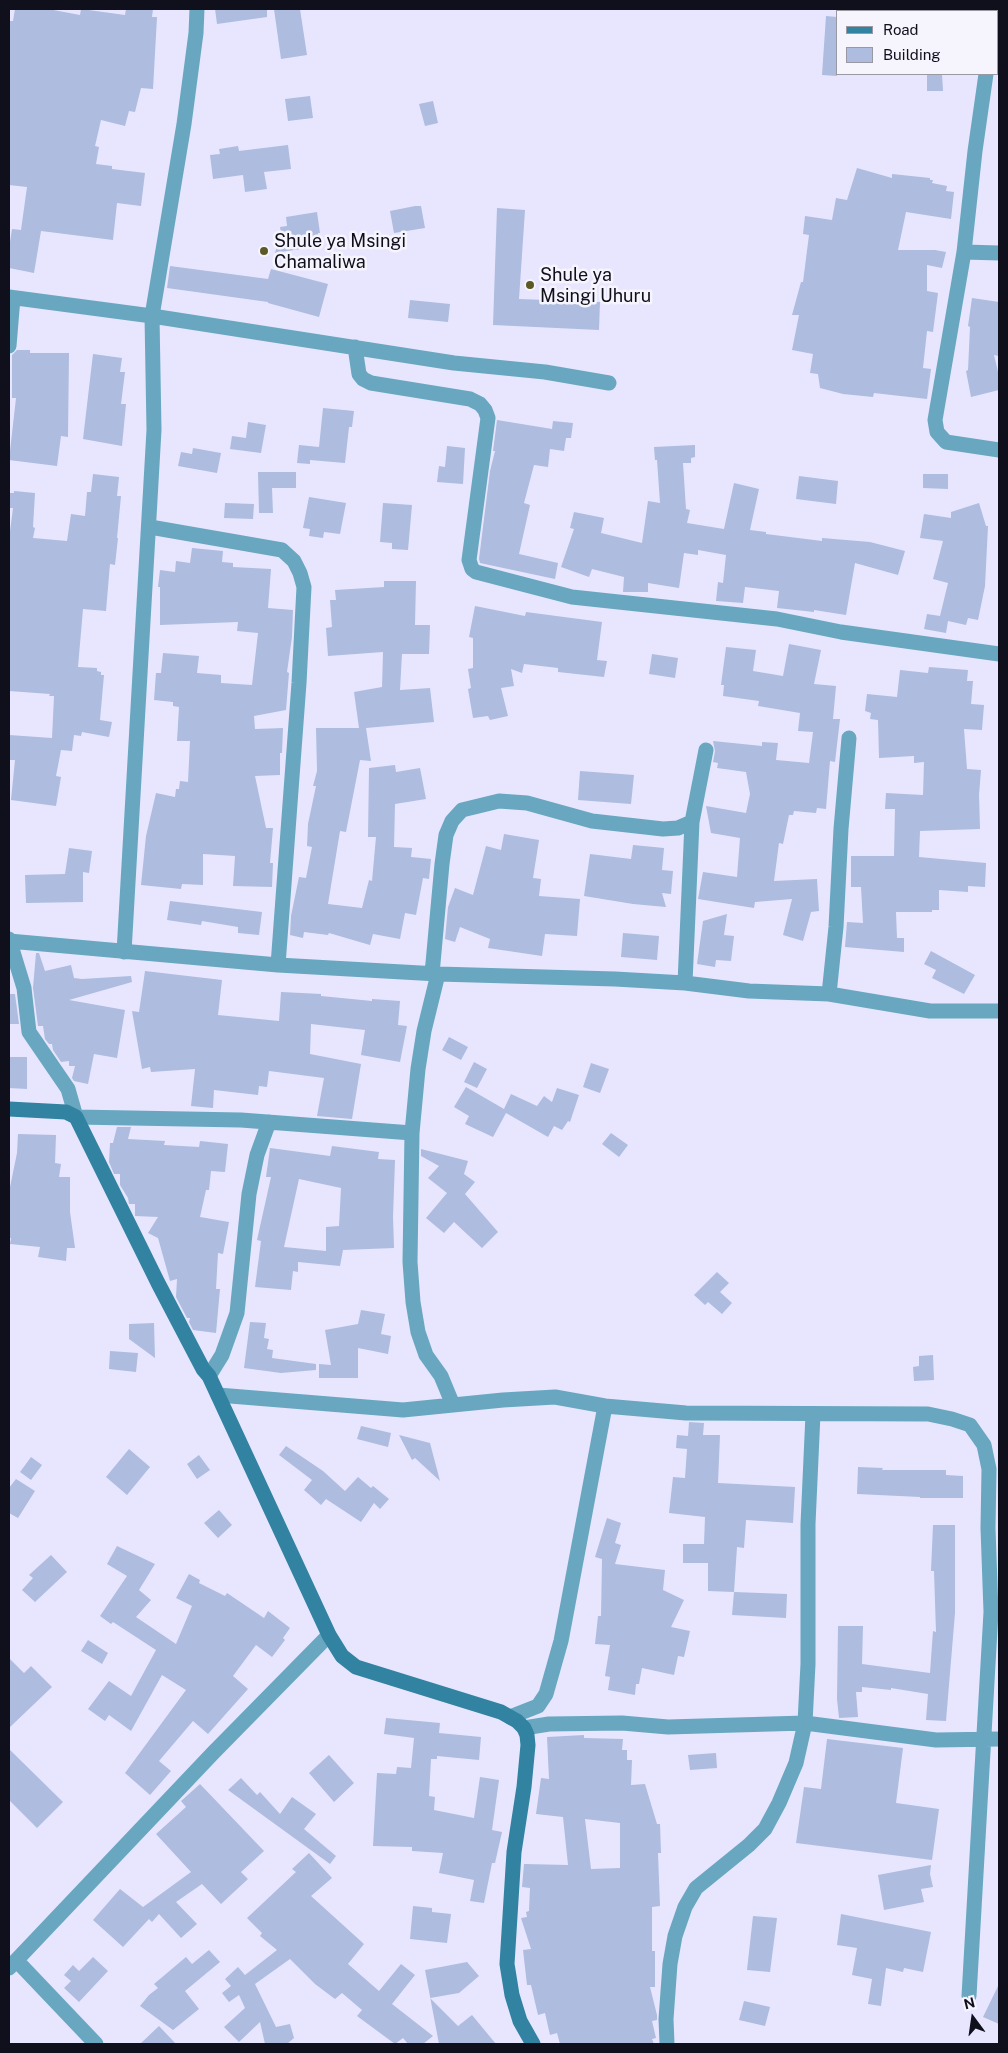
<!DOCTYPE html>
<html>
<head>
<meta charset="utf-8">
<style>
  body { margin:0 }
  #map { position:relative; width:1008px; height:2053px; overflow:hidden; background:#e7e6fe; font-family:"Public Sans",sans-serif }
  canvas { display:block }
  .frame { position:absolute; inset:0; border:10px solid #100f1c; pointer-events:none }
  .legend { position:absolute; left:836px; top:10px; width:162px; height:65px; box-sizing:border-box; background:#f6f5fd; border:1px solid #9a99a3; margin:0; padding:6px 9px; list-style:none; font-size:15px; color:#100f1c }
  .legend li { display:flex; align-items:center; gap:10px; height:25px }
  .legend b { width:25px; border:1px solid #9a99a3 }
  .north { position:absolute; left:948px; top:1993px; width:50px; height:50px; -webkit-text-stroke:4px #f6f5fd; paint-order:stroke; rotate:346deg; font-size:14px; font-weight:700; line-height:20px; text-align:center; color:#100f1c }
  .north::after { content:''; display:block; margin:auto; width:18px; height:22px; background:#100f1c; clip-path:polygon(50% 0,100% 100%,50% 72%,0 100%) }
</style>
</head>
<body>
<div id="map">
<canvas width="1008" height="2053"></canvas>
<div class="frame"></div>
<ul class="legend">
<li><b style="height:6px;background:#3283a2"></b>Road</li>
<li><b style="height:14px;background:#aebcdf"></b>Building</li>
</ul>
<div class="north">N</div>
</div>
<script>
const ctx = document.querySelector('canvas').getContext('2d');
ctx.lineJoin = 'round';
function paint(path, color) {
  ctx.fillStyle = color;
  ctx.fill(path, 'evenodd');
}
function toPath(rows) {
  const path = new Path2D();
  for (const r of rows) {
    path.moveTo(r[0], r[1]);
    for (let i = 2; i < r.length; i += 2) path.lineTo(r[i], r[i + 1]);
  }
  return path;
}
function stroke(path, color, width, dash) {
  ctx.strokeStyle = color;
  ctx.lineWidth = width;
  ctx.lineCap = dash ? 'butt' : 'round';
  ctx.setLineDash(dash || []);
  ctx.stroke(path);
}
function label(font, color, halo, rows, align = 'center') {
  ctx.font = font + ' "Public Sans",sans-serif';
  ctx.lineWidth = 5;
  ctx.setLineDash([]);
  ctx.textBaseline = 'middle';
  ctx.strokeStyle = halo;
  ctx.fillStyle = color;
  for (const [text, x, y, turn = 0] of rows) {
    ctx.save();
    ctx.translate(x, y);
    ctx.rotate((+turn || 0) * Math.PI / 180);
    ctx.textAlign = isNaN(turn) ? turn : align;
    if (halo) ctx.strokeText(text, 0, 0);
    ctx.fillText(text, 0, 0);
    ctx.restore();
  }
}
const building = toPath([
  [15,9,48,9,80,15,81,9,125,15,126,9,153,9,152,17,157,17,153,89,141,88,135,112,129,111,125,126,101,120,95,146,99,147,96,164,112,166,112,169,145,173,141,206,117,203,113,240,41,231,34,273,9,268,9,248,12,229,21,230,27,187,9,185,9,21,13,21],
  [215,9,267,9,267,17,217,24],
  [274,9,300,9,307,55,281,59],
  [826,16,837,17,837,76,822,75],
  [927,74,942,74,943,91,927,91],
  [310,96,313,118,288,121,285,99],
  [433,101,438,123,425,126,419,104],
  [288,145,291,169,264,172,267,189,245,192,243,175,213,179,210,155,220,154,219,149,238,146,239,151],
  [857,168,892,178,892,174,930,178,930,180,933,180,932,183,947,186,946,191,954,192,951,219,906,212,898,250,935,250,946,252,942,268,927,265,927,291,938,293,933,332,927,331,923,368,931,369,927,399,874,393,873,397,843,394,820,388,818,374,810,373,813,354,792,350,799,315,792,315,801,282,803,282,809,235,803,234,805,216,832,220,836,198,847,200],
  [415,206,421,206,425,228,394,233,390,211],
  [497,208,525,210,519,299,600,302,599,330,493,325],
  [317,212,320,233,318,233,319,246,275,253,281,233,280,227,287,226,286,217],
  [170,266,268,279,271,269,328,284,319,317,268,303,268,302,167,288],
  [972,298,999,302,999,356,994,355,999,376,999,390,971,397,966,371,968,370,970,327,968,326],
  [410,300,450,304,448,322,408,318],
  [17,350,30,350,30,353,69,353,68,437,61,436,57,466,9,460,16,398,12,398,12,355],
  [93,354,122,358,120,372,125,372,121,404,126,404,122,446,83,439],
  [323,408,354,411,352,427,349,427,345,463,310,460,310,464,297,463,299,445,319,447],
  [497,420,552,429,553,421,573,423,571,438,566,438,564,451,550,449,548,467,534,465,524,503,530,505,519,554,558,563,555,579,480,563,479,559,490,471,495,451,493,451],
  [248,422,266,425,261,453,230,449,232,436,246,438],
  [695,445,695,457,691,458,691,463,683,463,686,509,690,510,687,523,724,529,734,483,759,489,750,530,766,532,766,534,822,541,822,538,870,542,905,551,898,575,855,563,846,615,814,610,814,612,777,608,779,591,745,587,743,603,716,601,718,582,723,583,726,555,698,550,698,555,684,553,679,588,648,583,648,592,623,592,624,577,592,569,589,577,561,567,574,529,570,528,574,512,604,518,601,533,642,543,648,501,660,503,657,460,655,460,654,447],
  [447,446,465,448,463,484,437,482,439,466,445,467],
  [193,448,221,453,217,473,178,466,181,452,192,454],
  [258,472,296,472,296,488,272,488,273,513,259,513],
  [93,474,119,477,117,496,121,496,117,538,118,538,115,565,110,564,106,611,83,609,78,667,97,668,97,671,101,672,101,675,104,675,100,720,112,722,109,737,82,732,81,736,74,735,72,751,61,750,56,776,61,777,56,806,11,800,15,760,9,760,9,735,52,738,54,696,49,696,50,694,9,691,9,539,13,508,9,508,9,493,14,493,14,491,35,493,33,527,35,528,33,538,67,541,71,514,85,516,87,492,91,492],
  [923,474,948,474,948,489,923,488],
  [799,476,838,481,836,504,796,499],
  [309,497,346,503,340,534,324,532,323,538,309,536,310,529,303,528],
  [225,503,254,504,253,519,224,518],
  [383,503,412,505,408,550,392,549,392,543,380,542],
  [979,503,986,526,988,526,985,586,978,620,968,618,966,625,948,621,946,633,924,629,927,614,940,616,948,583,933,579,943,541,920,538,924,514,951,518,951,512],
  [192,548,223,551,222,562,233,563,233,567,271,569,268,608,293,610,292,637,287,672,289,673,286,710,254,716,255,729,283,728,282,753,280,753,280,775,255,776,266,828,273,828,270,863,273,863,272,887,233,886,235,856,203,854,203,885,182,884,181,889,141,885,146,836,156,793,175,797,176,789,179,789,180,781,188,782,190,741,177,741,179,707,173,706,173,702,154,700,156,673,161,673,163,653,199,656,197,673,221,675,221,683,252,685,258,633,237,631,238,622,160,625,160,587,158,587,160,570,175,572,176,561,190,563],
  [384,581,416,581,415,625,430,625,429,654,402,654,400,690,430,688,434,722,366,728,371,761,360,760,346,832,340,831,328,904,362,908,369,880,372,881,376,837,368,837,369,768,395,765,396,772,420,768,426,799,395,804,394,847,412,848,411,857,431,859,429,879,423,878,416,915,405,913,400,939,373,934,370,945,329,933,328,935,304,932,303,938,290,935,291,916,299,877,306,878,312,847,307,846,308,824,316,786,313,786,317,771,316,728,359,728,354,692,382,687,383,652,328,656,326,628,332,627,330,600,336,600,335,590,384,587],
  [475,606,525,616,526,612,602,622,597,660,607,661,604,677,558,672,558,668,524,664,522,673,511,669,514,686,501,688,508,716,490,720,488,716,473,718,468,689,471,688,468,669,473,668,473,638,469,637],
  [789,644,821,650,814,684,836,686,833,719,840,719,835,762,830,761,826,809,817,808,816,813,794,811,793,815,789,815,783,844,779,843,774,881,817,879,819,911,811,912,803,941,783,935,792,899,755,902,754,908,698,899,703,872,737,877,740,838,711,833,706,806,746,813,750,794,746,772,717,768,718,763,713,762,715,751,713,741,762,746,762,742,778,743,776,760,809,763,813,732,798,731,800,713,758,706,759,701,723,696,724,685,721,685,726,647,756,650,753,671,783,676],
  [652,654,678,658,675,678,649,674],
  [929,667,968,670,967,681,973,681,971,704,984,705,982,730,964,729,967,769,981,770,979,795,980,829,920,831,919,857,986,863,985,887,968,886,968,892,939,890,939,910,932,910,932,912,896,912,897,938,904,938,904,952,845,947,847,922,863,923,861,887,851,887,851,856,894,856,895,809,885,809,886,793,923,795,924,762,914,763,914,756,879,758,878,720,870,719,871,713,865,711,867,694,897,697,900,670,928,673],
  [580,771,634,775,631,804,578,800],
  [504,834,539,840,533,878,541,879,539,896,580,899,577,936,545,934,542,956,488,948,490,939,460,927,455,942,445,939,448,907,455,888,473,895,486,846,501,850],
  [633,845,664,848,662,870,673,871,671,894,662,893,666,907,633,904,584,896,590,854,631,859],
  [69,848,92,851,89,873,83,872,83,902,26,903,25,875,65,874],
  [170,901,262,912,259,935,238,933,238,927,202,921,201,925,167,920],
  [727,914,724,935,734,936,731,961,716,960,715,967,697,964,703,921],
  [623,933,659,936,657,960,621,957],
  [931,951,975,975,964,994,932,978,936,970,924,964],
  [36,953,39,953,45,971,71,965,74,978,82,979,131,976,132,982,69,1000,125,1010,117,1058,94,1054,88,1084,74,1081,72,1078,75,1066,69,1066,69,1061,61,1062,53,1050,52,1044,49,1044,45,1039,43,1026,38,1026,33,988],
  [145,971,222,980,218,1015,279,1021,281,992,321,994,321,996,372,1001,372,999,400,1001,398,1025,407,1026,400,1062,361,1055,365,1030,311,1024,310,1054,361,1064,352,1119,317,1116,324,1078,269,1071,267,1087,259,1086,258,1095,214,1090,213,1108,191,1106,195,1069,151,1072,150,1067,142,1069,132,1011,139,1012],
  [9,994,15,994,19,1024,9,1024],
  [449,1037,468,1047,461,1060,442,1050],
  [9,1057,27,1057,27,1089,9,1088],
  [474,1062,487,1069,477,1088,464,1082],
  [591,1063,609,1069,600,1093,583,1087],
  [466,1087,504,1109,511,1094,537,1106,544,1096,552,1102,557,1088,579,1095,570,1122,568,1121,562,1130,554,1126,548,1137,506,1113,493,1137,465,1124,469,1116,454,1107],
  [117,1127,131,1127,128,1139,165,1141,164,1145,199,1147,200,1141,228,1144,225,1172,211,1171,209,1190,206,1190,200,1217,229,1222,223,1254,218,1253,216,1289,220,1289,216,1333,193,1330,189,1322,190,1318,187,1318,176,1297,177,1279,170,1281,158,1238,148,1233,158,1217,135,1216,135,1204,129,1204,128,1198,120,1185,120,1174,114,1174,109,1162,110,1143,113,1143],
  [611,1133,628,1145,619,1157,602,1144],
  [18,1134,56,1135,55,1163,61,1164,59,1177,70,1177,70,1212,75,1248,67,1248,66,1261,38,1257,40,1247,10,1244,11,1238,9,1238,10,1207,9,1207,9,1192,17,1153],
  [332,1146,379,1152,378,1159,395,1160,393,1217,394,1248,343,1250,340,1266,298,1262,298,1272,293,1271,291,1290,255,1287,261,1241,257,1240,271,1177,266,1177,270,1148,330,1156],
  [299,1179,341,1188,339,1226,326,1227,326,1251,284,1247],
  [421,1149,468,1161,464,1174,475,1182,465,1194,498,1232,482,1248,454,1222,444,1233,426,1218,447,1193,428,1178,439,1166,421,1156],
  [717,1272,729,1283,720,1292,732,1303,722,1314,708,1302,705,1305,694,1295],
  [361,1310,385,1314,381,1334,391,1336,388,1354,358,1348,358,1378,319,1378,319,1364,331,1365,325,1330,358,1324],
  [250,1322,266,1323,264,1338,269,1339,267,1349,273,1350,272,1358,316,1364,316,1370,281,1373,244,1368],
  [154,1323,155,1358,129,1339,129,1324],
  [110,1351,138,1353,136,1372,109,1369],
  [933,1355,934,1380,914,1381,913,1367,919,1366,919,1356],
  [689,1422,704,1423,703,1435,720,1435,718,1483,795,1487,793,1523,746,1520,744,1548,737,1547,734,1592,787,1594,786,1618,732,1615,734,1592,708,1591,708,1563,683,1563,683,1544,704,1544,705,1517,669,1513,673,1477,685,1478,687,1449,676,1448,677,1435,688,1436],
  [361,1426,391,1433,388,1447,357,1439],
  [399,1435,430,1443,440,1481,415,1458,412,1460],
  [286,1446,323,1471,345,1491,358,1477,371,1488,373,1486,389,1499,380,1509,374,1503,361,1522,326,1499,321,1505,304,1490,312,1480,279,1455],
  [129,1449,150,1467,127,1495,106,1477],
  [199,1455,210,1470,197,1479,187,1464],
  [31,1457,42,1465,31,1480,20,1472],
  [858,1467,883,1468,882,1470,946,1470,946,1475,963,1476,963,1498,920,1498,920,1497,857,1494],
  [16,1479,35,1491,18,1518,9,1513,9,1488],
  [219,1510,232,1525,218,1538,204,1523],
  [607,1518,621,1523,615,1543,621,1545,615,1564,665,1570,663,1590,684,1600,671,1627,690,1631,684,1657,678,1656,674,1675,642,1668,639,1684,636,1684,635,1695,608,1690,610,1677,605,1676,610,1645,595,1644,598,1616,601,1616,602,1559,595,1557],
  [933,1525,955,1525,955,1613,946,1721,926,1720,928,1694,891,1688,891,1690,862,1687,862,1692,856,1692,858,1717,839,1718,837,1699,838,1626,863,1626,862,1664,930,1673,933,1631,936,1632,934,1571,931,1571],
  [117,1546,155,1564,139,1590,151,1600,136,1617,176,1644,192,1606,176,1598,189,1574,200,1580,199,1583,225,1596,227,1593,264,1618,268,1611,290,1628,283,1638,285,1640,272,1657,256,1645,233,1676,248,1689,208,1734,193,1721,159,1761,171,1771,150,1795,125,1773,186,1690,162,1675,131,1731,109,1715,105,1721,88,1709,109,1681,131,1696,156,1650,113,1622,111,1624,100,1616,127,1576,107,1564],
  [51,1555,67,1572,35,1602,22,1590,33,1578,29,1575],
  [88,1640,108,1653,102,1664,81,1651],
  [9,1658,24,1673,31,1666,52,1687,9,1728],
  [386,1718,440,1723,439,1733,481,1737,479,1760,437,1756,437,1759,431,1759,429,1796,435,1797,434,1810,474,1818,480,1777,499,1780,492,1830,502,1832,495,1863,492,1863,484,1903,470,1901,474,1880,439,1873,443,1853,412,1851,412,1847,373,1846,377,1773,396,1774,397,1767,411,1768,414,1738,384,1734],
  [584,1735,584,1738,623,1739,622,1750,627,1750,627,1760,632,1760,631,1785,645,1784,657,1824,660,1824,661,1853,658,1853,660,1906,652,1907,652,1951,655,1951,655,1987,650,1987,657,2015,657,2020,652,2021,656,2038,652,2039,654,2044,560,2044,557,2033,550,2035,545,2013,538,2015,531,1985,527,1985,523,1950,531,1949,521,1918,527,1917,526,1912,529,1911,530,1888,522,1887,524,1864,568,1865,563,1817,536,1814,541,1778,549,1779,547,1737],
  [585,1819,620,1823,620,1868,591,1869],
  [827,1739,903,1748,896,1803,939,1809,932,1860,796,1843,804,1787,821,1789],
  [9,1749,63,1802,37,1828,9,1800],
  [716,1753,717,1768,690,1770,688,1755],
  [329,1755,354,1783,334,1802,309,1773],
  [241,1778,257,1795,260,1792,280,1814,292,1797,316,1814,304,1829,336,1856,330,1864,228,1790],
  [200,1784,264,1851,241,1872,248,1879,221,1904,202,1884,176,1902,197,1924,181,1938,159,1914,152,1922,149,1919,123,1947,93,1920,120,1889,143,1907,191,1872,156,1834,186,1807,181,1801],
  [309,1853,332,1878,311,1896,364,1944,348,1964,379,1991,401,1964,415,1975,392,2004,433,2036,423,2044,408,2044,403,2038,395,2044,357,2016,362,2010,342,1993,335,1999,315,1984,290,1959,255,1984,276,2027,290,2024,294,2038,287,2044,265,2044,260,2022,239,2042,224,2027,245,2008,239,1995,229,2002,222,1993,231,1986,225,1979,238,1967,245,1975,277,1950,260,1936,262,1933,247,1918,296,1872,292,1869],
  [931,1865,930,1874,933,1887,921,1889,924,1902,884,1910,878,1875],
  [413,1906,432,1908,432,1912,451,1914,447,1943,410,1939],
  [841,1914,931,1932,923,1972,904,1968,903,1972,886,1968,881,2006,868,2004,872,1979,852,1975,857,1948,837,1945],
  [753,1916,777,1918,770,1972,747,1970],
  [209,1950,220,1962,185,1991,199,2009,173,2030,140,2006,149,1995,158,1988,154,1984,186,1957,192,1964],
  [93,1957,108,1971,79,2002,64,1988,71,1981,64,1975,73,1965,79,1971],
  [467,1962,479,1976,459,1993,430,1998,458,2026,472,2015,496,2044,439,2044,425,1970],
  [999,1984,999,2024,983,2017],
  [744,2001,770,2007,765,2026,739,2020],
  [159,2026,176,2044,140,2044]
]);
const street = toPath([
  [993,11,994,9],
  [986,74,975,151,964,252,935,420,937,432,946,442,999,450],
  [964,252,999,253],
  [9,297,152,316,454,363,545,372,609,383],
  [9,346,13,298],
  [355,347,359,374,363,379,371,383,470,399,480,404,485,410,488,418,469,560,472,569,476,572,572,597,777,619,841,632,999,654],
  [150,527,282,550,294,561,300,573,304,587,299,683,278,965],
  [9,939,24,988,29,1032,68,1089,76,1117,241,1120,412,1133],
  [9,941,278,965,438,974,615,979,685,983,749,991,829,994,930,1011,999,1011],
  [124,952,154,430,152,316,184,124,196,33,197,9],
  [432,974,442,864,446,835,452,821,462,810,499,801,527,803,592,821,663,829,678,828,692,822,706,750],
  [438,974,424,1031,418,1069,412,1133,410,1262,413,1302,418,1332,426,1355,441,1376,453,1405],
  [685,983,692,822],
  [829,994,836,927,841,829,849,738],
  [209,1376,222,1355,237,1313,249,1194,257,1155,269,1122],
  [218,1395,403,1410,503,1400,555,1397,605,1406,686,1413,928,1414,952,1419,970,1425,984,1445,989,1469,988,1528,991,1612,969,1996],
  [510,1717,538,1706,546,1694,561,1641,605,1406],
  [524,1728,549,1724,622,1723,668,1727,805,1723,936,1740,999,1739],
  [17,1961,96,2044],
  [9,1968,213,1753,329,1635],
  [667,2044,666,2019,670,1964,675,1936,685,1907,696,1888,749,1845,765,1829,779,1803,796,1763,805,1723,808,1664,808,1524,813,1414]
]);
const secondary = toPath([
  [9,1109,66,1112,76,1117,158,1283,203,1369,209,1376,329,1635,342,1656,356,1667,501,1712,517,1721,524,1728,527,1735,528,1745,524,1787,514,1852,507,1964,512,1995,520,2021,533,2044]
]);
const markers = [
  [264,251,5,"#5b5926"],
  [530,285,5,"#5b5926"]
];
const poiNames = [
  ["Shule ya Msingi",274,241],
  ["Chamaliwa",274,262],
  ["Shule ya",540,275],
  ["Msingi Uhuru",540,296]
];
paint(building, '#aebcdf');
stroke(street, '#69a7c1', 15);
stroke(secondary, '#3283a2', 15);
for (const [x, y, r, color] of markers) {
  const dot = new Path2D();
  dot.arc(x, y, r, 0, 2 * Math.PI);
  ctx.fillStyle = color;
  ctx.fill(dot);
  stroke(dot, '#f6f5fd', 2);
}
label('18px', '#100f1c', '#f6f5fd', poiNames, 'left');
</script>
</body>
</html>
